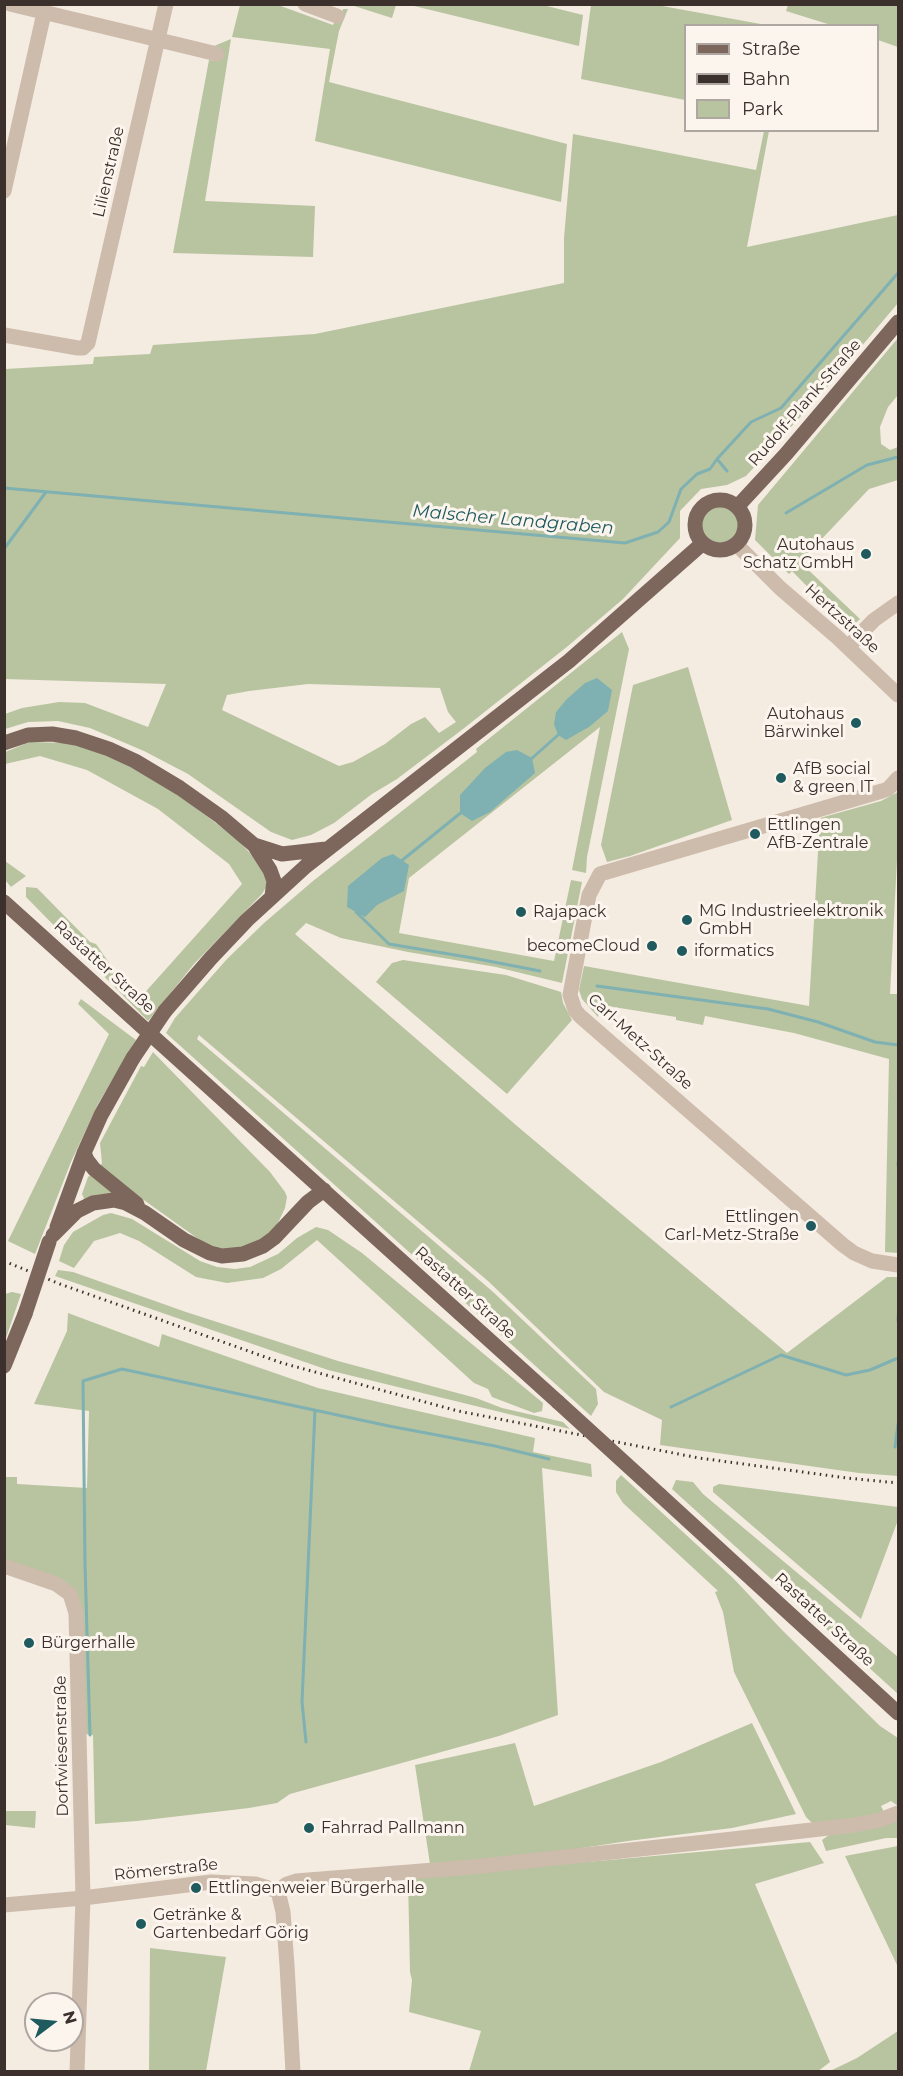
<!DOCTYPE html>
<html>
<head>
<meta charset="utf-8">
<style>
  body { margin:0 }
  #map { position:relative; width:903px; height:2076px; overflow:hidden; background:#f4ebe1; font-family:Montserrat,sans-serif }
  canvas { display:block }
  .frame { position:absolute; inset:0; border:6px solid #3b302b; pointer-events:none }
  .legend { position:absolute; left:684px; top:24px; width:195px; height:108px; box-sizing:border-box; background:#fbf5ee; border:2px solid #aea6a0; margin:0; padding:8px 10px; list-style:none; font-size:18px; color:#3b302b }
  .legend li { display:flex; align-items:center; gap:12px; height:30px }
  .legend b { width:30px; border:2px solid #aea6a0 }
  .north { position:absolute; left:24px; top:1992px; width:60px; height:60px; box-sizing:border-box; background:#fbf5ee; border:2px solid #aea6a0; border-radius:50%; rotate:74deg; font-size:16px; font-weight:700; line-height:24px; text-align:center; color:#3b302b }
  .north::after { content:''; display:block; margin:auto; width:21px; height:27px; background:#1f5a5e; clip-path:polygon(50% 0,100% 100%,50% 72%,0 100%) }
</style>
</head>
<body>
<div id="map">
<canvas width="903" height="2076"></canvas>
<div class="frame"></div>
<ul class="legend">
<li><b style="height:8px;background:#7d675c"></b>Straße</li>
<li><b style="height:8px;background:#3b302b"></b>Bahn</li>
<li><b style="height:16px;background:#b8c4a0"></b>Park</li>
</ul>
<div class="north">N</div>
</div>
<script>
const ctx = document.querySelector('canvas').getContext('2d');
ctx.lineJoin = 'round';
function paint(path, color) {
  ctx.fillStyle = color;
  ctx.fill(path, 'evenodd');
}
function toPath(rows) {
  const path = new Path2D();
  for (const r of rows) {
    if (r.length === 3) {
      path.moveTo(r[0] + r[2], r[1]);
      path.arc(r[0], r[1], r[2], 0, 2 * Math.PI);
      continue;
    }
    path.moveTo(r[0], r[1]);
    for (let i = 2; i < r.length; i += 2) path.lineTo(r[i], r[i + 1]);
  }
  return path;
}
function stroke(path, color, width, dash) {
  ctx.strokeStyle = color;
  ctx.lineWidth = width;
  ctx.lineCap = dash ? 'butt' : 'round';
  ctx.setLineDash(dash || []);
  ctx.stroke(path);
}
function label(font, color, halo, rows, align = 'center') {
  ctx.font = font + ' Montserrat,sans-serif';
  ctx.lineWidth = 6;
  ctx.setLineDash([]);
  ctx.textBaseline = 'middle';
  ctx.strokeStyle = halo;
  ctx.fillStyle = color;
  for (const [text, x, y, turn = 0] of rows) {
    ctx.save();
    ctx.translate(x, y);
    ctx.rotate((+turn || 0) * Math.PI / 180);
    ctx.textAlign = isNaN(turn) ? turn : align;
    if (halo) ctx.strokeText(text, 0, 0);
    ctx.fillText(text, 0, 0);
    ctx.restore();
  }
}
const green = toPath([
  [240,5,278,5,333,25,334,23,339,23,343,9,348,9,339,31,329,82,567,144,561,202,315,141,330,49,232,37],
  [351,5,396,5,392,18],
  [410,5,543,5,583,15,579,46],
  [591,5,657,5,766,25,686,26,685,100,581,79],
  [788,5,898,5,898,47,878,40,878,26,831,25,786,11],
  [231,39,205,201,315,206,313,257,173,253,209,60,218,61,221,48,214,46],
  [764,131,769,131,747,247,898,215,898,303,823,392,746,476,727,485,701,489,680,511,680,538,623,599,568,646,463,729,397,779,372,794,334,823,311,835,292,840,271,832,188,774,144,751,90,728,58,721,28,722,5,729,5,714,22,708,59,702,85,703,148,727,166,684,5,679,5,369,93,364,94,357,150,354,153,345,315,334,564,283,564,238,573,134,756,170],
  [308,684,440,688,448,712,456,722,439,733,425,717,411,724,385,744,353,762,339,766,222,710,227,695,249,691],
  [898,338,898,395,888,407,880,427,881,444,890,450,898,447,898,480,869,489,800,562,860,619,849,629,792,571,789,574,755,540,758,505],
  [720,525,19],
  [622,632,629,649,587,857,586,873,572,870,600,727,409,878,399,933,554,961,571,880,582,882,562,983,496,967,408,952,341,938,306,923,295,934,517,1126,787,1353,887,1277,898,1277,898,1476,859,1473,660,1445,662,1420,604,1392,488,1281,199,1035,197,1039,492,1291,596,1389,598,1404,591,1416,166,1033,175,1018,227,959,264,923,313,881,477,752,476,749],
  [688,667,732,820,630,856,607,862,601,845,633,685],
  [30,742,68,743,100,751,166,785,238,840,267,872,268,884,262,894,194,964,148,1021,26,897,26,887,37,888,90,942,96,944,123,983,140,998,242,884,229,864,158,809,87,770,40,756,5,764,5,752],
  [898,792,898,841,890,994,898,994,898,1253,885,1252,889,1059,794,1033,705,1016,703,1025,676,1020,676,1017,601,1005,598,1017,582,999,579,990,584,966,809,1006,820,818,881,801],
  [5,861,26,876,11,887,5,880],
  [403,960,506,975,561,992,563,1003,572,1020,507,1094,376,982,392,963],
  [81,999,136,1040,98,1104,71,1162,35,1254,8,1241,109,1034,78,1004],
  [153,1052,270,1172,285,1192,287,1197,285,1208,277,1225,260,1242,237,1250,215,1248,204,1243,99,1168,102,1163,100,1143,141,1066,144,1067],
  [93,1173,124,1195,85,1201,82,1194,88,1177],
  [111,1213,132,1219,200,1261,217,1267,235,1269,250,1267,278,1254,297,1238,316,1227,328,1230,362,1253,543,1403,542,1411,534,1413,492,1397,488,1389,474,1383,317,1240,281,1269,263,1278,227,1283,196,1277,139,1241,120,1233,94,1241,74,1268,59,1261,64,1245,73,1232,103,1215],
  [58,1270,73,1272,186,1312,338,1361,476,1398,502,1408,563,1422,570,1429,328,1370,55,1276],
  [12,1292,21,1294,5,1341,5,1294],
  [68,1313,159,1347,162,1334,318,1388,535,1438,533,1452,591,1464,592,1477,542,1468,558,1715,499,1736,290,1794,277,1803,249,1808,137,1821,95,1824,93,1735,85,1734,80,1604,5,1561,6,1477,17,1477,17,1484,87,1488,89,1411,34,1404,67,1331],
  [621,1475,733,1578,783,1631,880,1726,898,1738,898,1806,891,1801,881,1806,884,1812,878,1815,813,1824,806,1817,734,1672,723,1612,715,1592,718,1591,623,1503,616,1492,616,1481],
  [676,1480,693,1482,703,1494,898,1657,898,1694,672,1489],
  [719,1484,898,1507,898,1520,861,1619,713,1492,713,1487],
  [752,1723,796,1814,732,1828,628,1841,543,1854,430,1864,415,1765,515,1743,534,1806,661,1762],
  [5,1811,36,1811,35,1828,5,1825],
  [898,1820,898,1838,886,1838,826,1851,822,1840,829,1835],
  [810,1842,824,1863,755,1884,830,2062,817,2072,469,2071,481,2031,409,2012,412,1980,410,1972,408,1878],
  [898,1846,898,1967,845,1856],
  [150,1948,226,1957,206,2071,149,2071],
  [898,2031,898,2071,830,2071,857,2058]
]);
const water = toPath([
  [597,678,612,690,608,711,589,727,566,740,558,735,554,724,556,712,567,699,585,683],
  [517,750,532,758,535,773,490,812,472,821,460,813,460,795,485,768,506,752],
  [393,854,409,865,404,891,377,905,365,917,347,907,348,886,382,858]
]);
const stream = toPath([
  [717,459,727,471],
  [4,488,625,543,658,532,669,522,681,489,697,474,710,469,717,459,751,422,781,408,898,273],
  [786,513,867,465,898,457],
  [4,549,46,492],
  [530,760,558,735],
  [400,862,463,811],
  [358,910,356,912,389,944,473,958,540,971],
  [597,986,768,1009,818,1022,875,1042,898,1045],
  [898,1162,898,1166],
  [898,1316,898,1321],
  [671,1407,781,1355,846,1375,870,1370,898,1358],
  [895,1447,898,1424],
  [90,1735,85,1564,83,1381,122,1369,389,1426,495,1446,549,1459],
  [306,1742,302,1702,315,1410]
]);
const minor = toPath([
  [10,4,217,54],
  [305,4,337,16],
  [4,191,44,13],
  [4,335,78,348,83,348,88,343,166,4],
  [736,544,780,588,837,637,898,695],
  [848,647,874,620,898,603],
  [898,778,888,789,882,791,600,874,589,895,570,995,575,1010,580,1016,843,1245,854,1253,872,1261,898,1265],
  [4,1566,56,1584,70,1594,76,1613,83,1898,77,2072],
  [278,1891,287,1884,296,1881,472,1867,724,1840,855,1825,880,1820,898,1813],
  [278,1891,283,1912,287,1965,293,2072],
  [4,1905,83,1898,211,1882,255,1884,278,1891]
]);
const major = toPath([
  [720,525,25],
  [737,507,786,454,898,322],
  [4,743,28,735,52,734,76,738,109,749,135,761,180,788,221,817,254,845,270,870,274,881,272,896],
  [254,845,282,854,326,849],
  [4,902,558,1402],
  [165,1011,211,958,247,920,306,866,569,661,703,543],
  [84,1153,87,1160,94,1169,137,1204],
  [57,1227,84,1153,101,1115,133,1058],
  [53,1235,77,1211,93,1203,114,1200,126,1203,145,1213,184,1240,210,1253,222,1256,243,1254,263,1246,274,1238,308,1202,324,1190],
  [4,1366,25,1314],
  [660,1495,898,1713]
]);
const rail = toPath([
  [4,1261,60,1284,282,1363,458,1411,699,1458,847,1478,898,1483]
]);
const majorBridge = toPath([
  [133,1058,165,1011],
  [25,1314,49,1242],
  [558,1402,660,1495]
]);
const markers = [
  [866,554,6,"#1f5a5e"],
  [856,723,6,"#1f5a5e"],
  [781,778,6,"#1f5a5e"],
  [755,834,6,"#1f5a5e"],
  [521,912,6,"#1f5a5e"],
  [687,920,6,"#1f5a5e"],
  [652,946,6,"#1f5a5e"],
  [682,951,6,"#1f5a5e"],
  [811,1226,6,"#1f5a5e"],
  [29,1643,6,"#1f5a5e"],
  [309,1828,6,"#1f5a5e"],
  [196,1888,6,"#1f5a5e"],
  [141,1924,6,"#1f5a5e"]
];
const streetNames = [
  ["Lilienstraße",109,172,-77],
  ["Rudolf-Plank-Straße",805,403,-49],
  ["Hertzstraße",842,619,42],
  ["Rastatter Straße",104,967,42],
  ["Carl-Metz-Straße",640,1042,42],
  ["Rastatter Straße",465,1293,42],
  ["Rastatter Straße",824,1620,43],
  ["Dorfwiesenstraße",62,1746,-91],
  ["Römerstraße",166,1870,-6]
];
const poiNames = [
  ["Autohaus",854,545,"right"],
  ["Schatz GmbH",854,563,"right"],
  ["Autohaus",844,714,"right"],
  ["Bärwinkel",844,732,"right"],
  ["AfB social",793,769],
  ["& green IT",793,787],
  ["Ettlingen",767,825],
  ["AfB-Zentrale",767,843],
  ["MG Industrieelektronik",699,911],
  ["GmbH",699,929],
  ["Rajapack",533,912],
  ["becomeCloud",640,946,"right"],
  ["iformatics",694,951],
  ["Ettlingen",799,1217,"right"],
  ["Carl-Metz-Straße",799,1235,"right"],
  ["Bürgerhalle",41,1643],
  ["Fahrrad Pallmann",321,1828],
  ["Ettlingenweier Bürgerhalle",208,1888],
  ["Getränke &",153,1915],
  ["Gartenbedarf Görig",153,1933]
];
const waterNames = [
  ["Malscher Landgraben",513,520,5]
];
paint(green, '#b8c4a0');
paint(water, '#7fb0b2');
stroke(stream, '#7fb0b2', 3);
stroke(minor, '#cdbbac', 15);
stroke(major, '#7d675c', 15);
stroke(rail, '#3b302b', 3, [1.5, 4.5]);
stroke(majorBridge, '#7d675c', 15);
for (const [x, y, r, color] of markers) {
  const dot = new Path2D();
  dot.arc(x, y, r, 0, 2 * Math.PI);
  ctx.fillStyle = color;
  ctx.fill(dot);
  stroke(dot, '#fbf5ee', 2);
}
label('16px', '#3b302b', '#fbf5ee', streetNames);
label('16px', '#3b302b', '#fbf5ee', poiNames, 'left');
label('italic 18px', '#1f5a5e', '#fbf5ee', waterNames);
</script>
</body>
</html>
